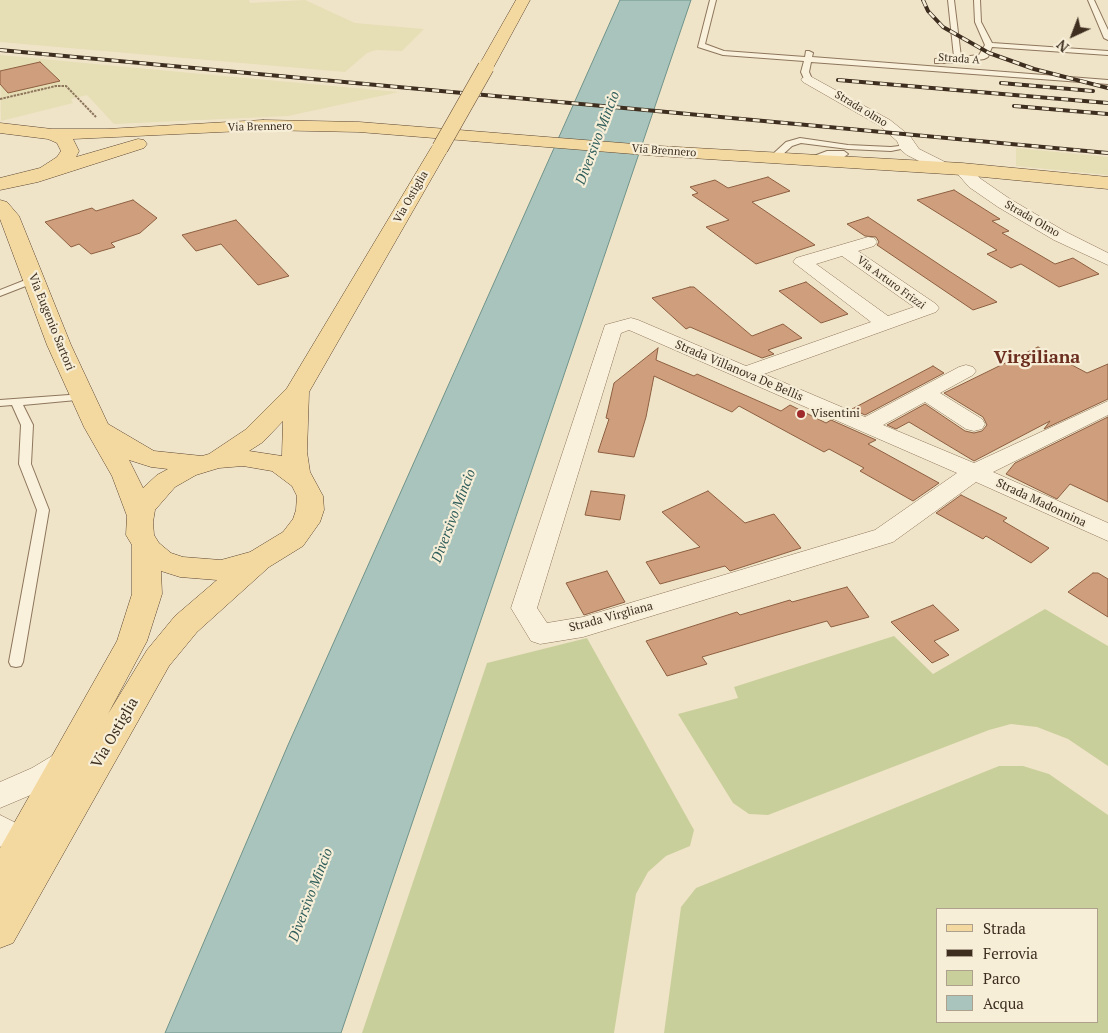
<!DOCTYPE html>
<html>
<head>
<meta charset="utf-8">
<style>
  body { margin:0 }
  #map { position:relative; width:1108px; height:1033px; overflow:hidden; background:#f0e4c8; font-family:"PT Serif",serif }
  canvas { display:block }
  .legend { position:absolute; left:936px; top:908px; width:162px; height:115px; box-sizing:border-box; background:#f7eed8; border:1px solid #ada18e; margin:0; padding:6px 9px; list-style:none; font-size:15px; color:#3d2e20 }
  .legend li { display:flex; align-items:center; gap:10px; height:25px }
  .legend b { width:25px; border:1px solid #ada18e }
  .north { position:absolute; left:1048px; top:10px; width:50px; height:50px; -webkit-text-stroke:4px #f7eed8; paint-order:stroke; rotate:223deg; font-size:14px; font-weight:700; line-height:20px; text-align:center; color:#3d2e20 }
  .north::after { content:''; display:block; margin:auto; width:18px; height:22px; background:#3d2e20; clip-path:polygon(50% 0,100% 100%,50% 72%,0 100%) }
</style>
</head>
<body>
<div id="map">
<canvas width="1108" height="1033"></canvas>
<ul class="legend">
<li><b style="height:6px;background:#f3d9a0"></b>Strada</li>
<li><b style="height:6px;background:#3d2e20"></b>Ferrovia</li>
<li><b style="height:14px;background:#c9cf9b"></b>Parco</li>
<li><b style="height:14px;background:#a9c4bc"></b>Acqua</li>
</ul>
<div class="north">N</div>
</div>
<script>
const ctx = document.querySelector('canvas').getContext('2d');
ctx.lineJoin = 'round';
function paint(path, color) {
  ctx.fillStyle = color;
  ctx.fill(path, 'evenodd');
}
function toPath(rows) {
  const path = new Path2D();
  for (const r of rows) {
    path.moveTo(r[0], r[1]);
    for (let i = 2; i < r.length; i += 2) path.lineTo(r[i], r[i + 1]);
  }
  return path;
}
function stroke(path, color, width, dash) {
  ctx.strokeStyle = color;
  ctx.lineWidth = width;
  ctx.lineCap = dash ? 'butt' : 'round';
  ctx.setLineDash(dash || []);
  ctx.stroke(path);
}
function label(font, color, halo, rows, align = 'center') {
  ctx.font = font + ' "PT Serif",serif';
  ctx.lineWidth = 4.5;
  ctx.setLineDash([]);
  ctx.textBaseline = 'middle';
  ctx.strokeStyle = halo;
  ctx.fillStyle = color;
  for (const [text, x, y, turn = 0] of rows) {
    ctx.save();
    ctx.translate(x, y);
    ctx.rotate((+turn || 0) * Math.PI / 180);
    ctx.textAlign = isNaN(turn) ? turn : align;
    if (halo) ctx.strokeText(text, 0, 0);
    ctx.fillText(text, 0, 0);
    ctx.restore();
  }
}
const farmland = toPath([
  [0,0,249,0,250,3,305,0,355,23,424,29,402,51,376,50,367,53,345,72,0,42],
  [0,55,180,72,399,92,288,116,114,124,87,95,71,99,73,103,1,121],
  [1016,148,1108,157,1108,175,1016,166]
]);
const green = toPath([
  [1045,609,1108,646,1108,766,1068,739,1037,727,1011,724,989,730,768,815,749,814,733,803,678,714,738,698,734,687,894,636,933,674],
  [587,638,694,830,690,846,666,856,648,872,636,894,614,1033,362,1033,487,663],
  [999,766,1023,766,1049,774,1108,815,1108,1033,664,1033,681,907,696,888],
  [937,909,1097,909,1097,1022,937,1022]
]);
const water = toPath([
  [620,0,691,0,341,1033,165,1033,288,745,620,0]
]);
const building = toPath([
  [40,62,60,81,8,93,0,84,0,71,40,62],
  [768,177,790,191,752,202,815,245,756,264,706,227,729,220,692,195,698,193,690,187,715,180,728,188,768,177],
  [954,190,1000,219,992,221,1009,231,1002,233,1055,264,1073,258,1099,274,1059,287,1021,264,1011,268,987,254,997,250,917,200,954,190],
  [133,200,157,218,140,233,111,243,115,247,91,254,79,244,71,247,45,222,92,208,96,211,133,200],
  [868,217,949,271,997,302,973,310,877,245,879,242,876,237,865,236,847,224,868,217],
  [236,220,289,276,258,285,221,244,196,251,182,235,236,220],
  [806,282,848,314,821,323,779,291,806,282],
  [690,287,694,287,752,336,783,324,802,338,768,350,774,354,762,358,690,327,686,329,652,298,690,287],
  [1038,347,1087,373,1108,364,1108,399,1044,429,1050,421,974,461,909,422,896,429,887,425,925,404,965,431,974,433,982,431,987,425,983,417,944,393,1038,347],
  [658,348,656,360,694,376,697,374,781,411,790,405,826,423,831,420,876,440,868,444,939,483,913,501,860,471,864,468,829,449,824,452,739,406,732,412,654,376,646,417,634,457,598,452,609,419,606,418,614,383,658,348],
  [933,366,944,373,865,415,852,409,933,366],
  [1108,417,1108,502,1070,484,1057,499,1006,474,1015,463,1108,417],
  [591,491,625,495,620,520,585,515,591,491],
  [708,491,745,523,774,514,801,548,730,571,725,566,660,584,646,562,700,547,662,512,708,491],
  [961,495,1007,518,1003,521,1049,548,1031,563,986,536,983,539,936,513,961,495],
  [607,571,625,602,584,615,566,583,607,571],
  [1093,573,1098,573,1108,579,1108,617,1068,592,1093,573],
  [847,587,869,617,831,627,827,621,777,635,702,657,707,664,667,676,646,641,737,612,740,615,790,600,792,602,847,587],
  [933,605,959,630,934,641,949,655,932,663,891,622,933,605]
]);
const path = toPath([
  [0,99,56,86,66,86,96,117]
]);
const service = toPath([
  [710,0,716,0,705,44,724,51,805,57,806,51,809,51,813,53,812,57,1108,80,1108,84,811,62,809,72,812,79,808,81,805,81,801,72,804,61,723,55,698,47,710,0],
  [948,0,954,0,961,57,979,55,985,45,975,22,974,0,980,0,981,22,992,43,1108,51,1108,55,992,47,988,57,984,59,958,63,935,63,935,59,954,57,948,0],
  [1088,0,1094,0,1108,30,1108,40,1104,38,1088,0],
  [800,138,848,145,891,147,907,145,911,147,891,151,848,149,801,143,792,146,780,157,770,160,766,157,774,153,786,142,800,138],
  [827,151,844,151,848,154,844,157,827,157,810,162,806,159,827,151],
  [33,277,36,278,36,282,0,296,0,290,33,277],
  [83,394,87,395,89,397,87,399,23,405,33,425,31,464,49,510,23,662,21,666,16,667,11,666,9,662,37,510,19,464,21,425,12,405,0,406,0,400,83,394]
]);
const minor = toPath([
  [808,75,890,120,910,136,919,149,951,165,953,168,945,173,939,171,907,155,901,150,897,141,880,126,803,82,801,79,808,75],
  [962,164,968,166,981,179,1010,199,1066,232,1108,253,1108,265,1054,240,998,207,969,187,956,172,954,169,962,164],
  [868,237,874,238,877,242,874,246,858,251,936,304,939,308,936,312,764,374,865,417,959,367,966,365,973,367,976,371,973,375,940,393,982,419,985,424,982,429,974,431,966,429,925,402,883,425,974,463,1108,401,1108,415,993,472,1108,523,1108,541,976,482,893,542,583,637,540,644,531,641,511,608,605,325,631,318,638,320,746,366,871,322,793,262,796,258,868,237],
  [842,256,914,307,888,316,816,264,842,256],
  [629,330,957,473,875,530,583,617,547,623,537,608,621,333,629,330],
  [67,749,77,753,82,761,77,769,52,786,0,808,0,782,32,768,57,753,67,749],
  [0,815,20,825,33,849,29,859,18,863,7,859,0,846,0,815]
]);
const primary = toPath([
  [516,0,530,0,492,70,480,70,478,67,516,0],
  [263,120,359,122,659,146,962,163,1108,177,1108,189,962,175,659,156,359,132,263,130,73,139,79,151,76,157,138,139,144,140,147,144,144,148,38,182,0,190,0,178,40,168,57,157,61,151,57,143,48,139,0,133,0,123,52,129,107,129,263,120],
  [440,143,446,144,449,148,309,392,307,452,310,472,323,496,324,510,320,522,303,546,269,567,197,632,169,666,13,943,0,948,0,848,117,641,132,594,132,545,126,535,127,516,112,476,84,427,47,345,0,219,0,200,7,202,19,216,71,345,108,424,154,451,202,456,209,454,245,430,287,388,431,148,434,144,440,143],
  [283,421,282,456,249,451,263,442,283,421],
  [129,460,151,467,168,469,157,475,143,488,129,460],
  [243,466,272,471,292,486,297,496,296,510,293,519,283,532,250,552,221,560,183,557,171,553,159,543,154,535,153,522,155,510,175,487,196,475,219,468,243,466],
  [161,571,180,577,217,580,175,616,147,650,108,714,147,641,162,594,161,571]
]);
const rail = toPath([
  [923,0,928,11,943,27,989,53,1034,69,1108,88],
  [0,50,1108,153],
  [838,80,1108,103],
  [1001,83,1093,91],
  [1014,106,1108,114]
]);
const primaryBridge = toPath([
  [440,148,486,67]
]);
const markers = [
  [801,414,5,"#9e2a2b"]
];
const farStreetnames = [
  ["Strada A",959,59,4],
  ["Strada olmo",861,109,31],
  ["Via Brennero",260,127,-1],
  ["Via Brennero",664,151,4],
  ["Via Ostiglia",411,197,-60],
  ["Strada Olmo",1032,219,30],
  ["Via Arturo Frizzi",891,283,36]
];
const streetNames = [
  ["Via Eugenio Sartori",51,322,68],
  ["Strada Villanova De Bellis",739,371,23],
  ["Strada Madonnina",1041,503,25],
  ["Strada Virgliana",611,617,-15]
];
const poiNames = [
  ["Visentini",811,414]
];
const waterNames = [
  ["Diversivo Mincio",598,138,-69],
  ["Diversivo Mincio",454,516,-69],
  ["Diversivo Mincio",311,895,-69]
];
const nearStreetnames = [
  ["Via Ostiglia",115,733,-60]
];
const districtNames = [
  ["Virgiliana",1037,358]
];
paint(farmland, '#e6deb5');
paint(green, '#c9cf9b');
paint(water, '#a9c4bc');
stroke(water, '#6f938a', 1);
paint(building, '#cf9f7d');
stroke(building, '#8d5f41', 1);
stroke(service, '#8d765c', 2);
stroke(minor, '#8d765c', 1);
stroke(primary, '#5b4430', 1);
stroke(path, '#8d765c', 2, [2.5, 1]);
paint(service, '#faf1dc');
paint(minor, '#faf1dc');
paint(primary, '#f3d9a0');
stroke(rail, '#3d2e20', 4);
stroke(rail, '#f7eed8', 2.5, [7]);
stroke(primaryBridge, '#5b4430', 17, []);
stroke(primaryBridge, '#f3d9a0', 16);
for (const [x, y, r, color] of markers) {
  const dot = new Path2D();
  dot.arc(x, y, r, 0, 2 * Math.PI);
  ctx.fillStyle = color;
  ctx.fill(dot);
  stroke(dot, '#f7eed8', 2);
}
label('11px', '#3d2e20', '#f7eed8', farStreetnames);
label('12px', '#3d2e20', '#f7eed8', streetNames);
label('12px', '#3d2e20', '#f7eed8', poiNames, 'left');
label('italic 14px', '#2f5d5a', '#f7eed8', waterNames);
label('15px', '#3d2e20', '#f7eed8', nearStreetnames);
label('bold 18px', '#6b2e1e', '#f7eed8', districtNames);
</script>
</body>
</html>
